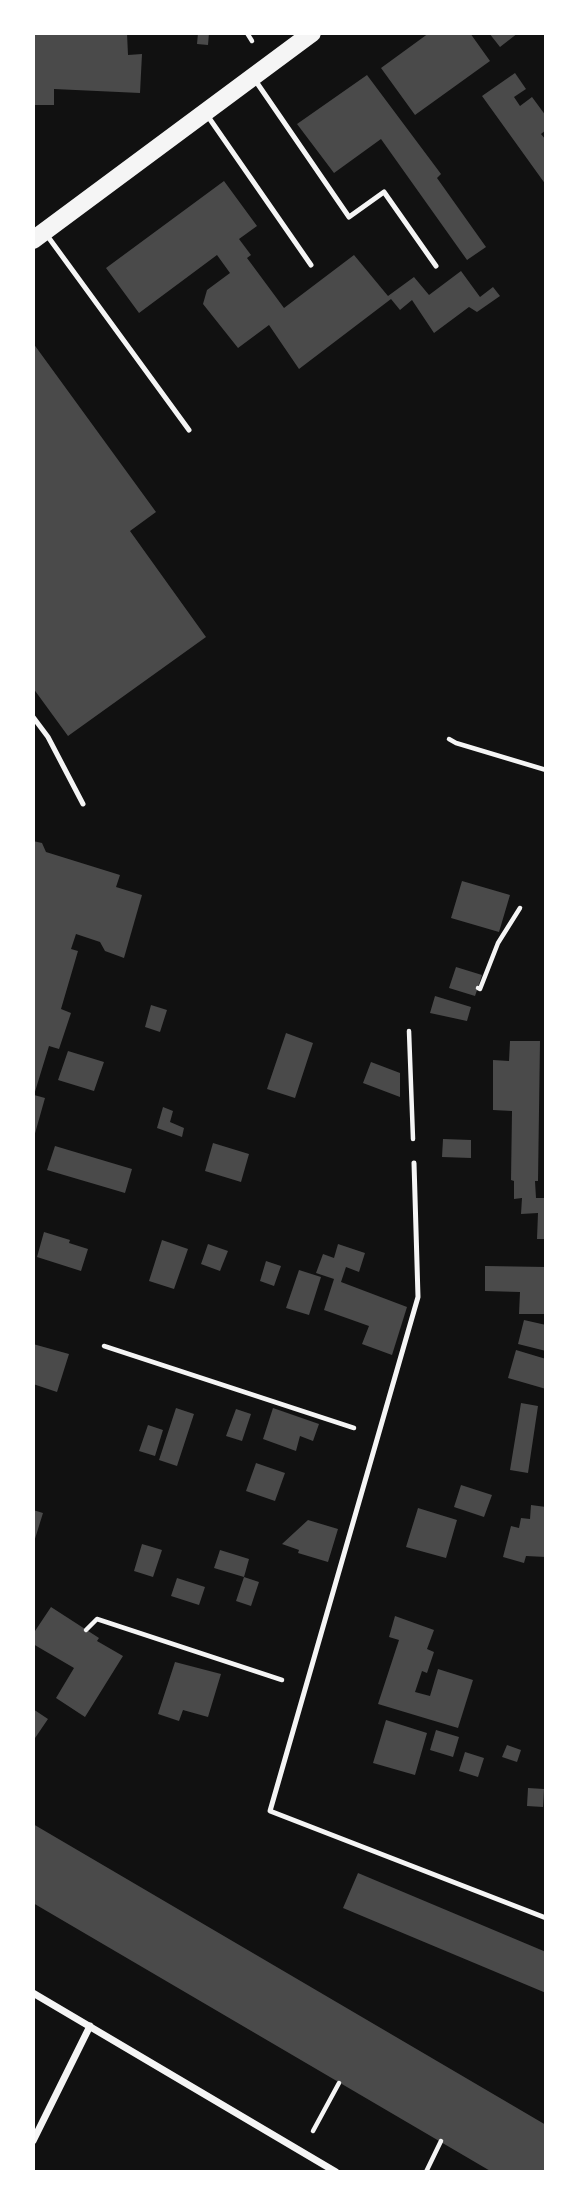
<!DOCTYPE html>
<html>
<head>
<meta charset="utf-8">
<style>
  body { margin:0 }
  #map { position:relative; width:579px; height:2205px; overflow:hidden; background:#111; font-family:Jost,sans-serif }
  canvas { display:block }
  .frame { position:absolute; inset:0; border:35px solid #fff; pointer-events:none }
</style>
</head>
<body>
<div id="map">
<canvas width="579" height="2205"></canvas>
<div class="frame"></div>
</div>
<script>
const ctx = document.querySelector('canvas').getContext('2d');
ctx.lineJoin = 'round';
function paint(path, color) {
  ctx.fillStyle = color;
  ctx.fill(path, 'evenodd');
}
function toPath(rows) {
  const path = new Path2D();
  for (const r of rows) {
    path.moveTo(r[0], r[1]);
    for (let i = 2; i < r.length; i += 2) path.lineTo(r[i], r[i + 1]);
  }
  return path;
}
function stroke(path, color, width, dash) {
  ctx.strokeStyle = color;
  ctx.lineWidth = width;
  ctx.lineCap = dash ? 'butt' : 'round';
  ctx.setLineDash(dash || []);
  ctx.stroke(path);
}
const building = toPath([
  [33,33,127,33,128,55,142,54,140,93,54,89,54,105,33,105],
  [198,33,209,33,208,45,197,44],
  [429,33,470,33,490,61,415,115,381,68],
  [489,33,518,33,500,47],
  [515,73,526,89,514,97,520,106,532,97,546,116,546,130,541,134,546,140,546,185,482,96],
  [367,75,441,174,437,178,486,247,467,260,381,139,334,173,297,124],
  [224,181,257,226,239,239,251,255,247,258,284,308,354,255,388,296,414,277,429,295,461,271,480,297,493,287,500,296,477,312,469,307,434,333,412,300,400,310,391,299,299,369,269,325,238,348,203,304,207,290,230,273,217,255,139,313,106,268],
  [33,343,156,512,130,531,206,637,68,736,33,688],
  [33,841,42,843,46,852,120,875,116,887,142,895,124,958,105,951,100,942,76,934,71,949,78,951,61,1009,71,1013,59,1049,49,1046,41,1072,34,1095,45,1098,34,1137],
  [462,881,510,895,499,932,451,918],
  [456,967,482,975,475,996,449,988],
  [435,996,471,1007,467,1021,430,1013],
  [151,1005,167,1010,160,1032,145,1027],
  [286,1033,313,1043,295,1098,267,1089],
  [510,1041,540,1041,538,1181,535,1181,536,1198,546,1198,546,1239,537,1239,538,1213,521,1214,522,1198,514,1199,514,1181,511,1180,512,1111,493,1110,493,1060,509,1061],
  [68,1051,104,1062,94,1091,58,1080],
  [371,1062,400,1073,400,1097,363,1083],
  [163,1107,173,1111,170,1122,184,1128,182,1137,157,1128],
  [443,1139,471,1140,471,1158,442,1157],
  [213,1143,249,1154,241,1182,205,1171],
  [55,1146,132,1169,125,1193,47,1170],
  [44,1232,70,1240,69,1243,88,1249,81,1271,37,1257],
  [162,1240,188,1249,174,1289,149,1281],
  [208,1244,228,1251,220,1271,201,1264],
  [338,1244,365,1253,359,1272,346,1267,341,1282,407,1307,392,1355,362,1344,369,1326,324,1310,334,1279,316,1273,323,1254,334,1258],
  [266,1261,281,1266,274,1286,260,1281],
  [485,1266,546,1267,544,1314,519,1314,520,1292,485,1291],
  [299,1270,321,1277,309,1315,286,1308],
  [524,1320,546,1325,546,1351,518,1344],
  [33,1344,69,1354,57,1392,33,1384],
  [516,1350,546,1359,546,1389,508,1378],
  [521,1403,538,1406,528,1473,510,1470],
  [176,1408,194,1414,177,1466,159,1460],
  [273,1408,319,1424,313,1441,300,1436,296,1451,263,1439],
  [236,1409,251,1414,242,1441,226,1436],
  [148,1425,163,1430,155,1456,139,1451],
  [256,1463,285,1473,275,1501,246,1491],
  [461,1485,492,1495,484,1517,454,1507],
  [531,1505,546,1507,546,1557,526,1556,524,1563,503,1557,511,1526,519,1528,521,1518,530,1519],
  [418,1508,457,1520,446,1558,406,1547],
  [33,1510,43,1513,34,1542,33,1542],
  [308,1520,338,1529,328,1562,298,1553,299,1550,282,1544],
  [142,1544,162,1550,153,1577,134,1571],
  [220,1550,249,1559,244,1577,214,1568],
  [244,1577,259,1582,251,1606,236,1601],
  [177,1578,205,1587,199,1605,171,1596],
  [51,1607,99,1638,97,1641,123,1656,85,1717,56,1698,74,1668,33,1644,33,1634],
  [395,1616,434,1630,427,1649,434,1652,427,1673,422,1671,415,1692,430,1696,438,1669,473,1680,458,1728,378,1704,399,1640,389,1637],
  [175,1662,221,1674,208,1717,183,1710,179,1721,158,1714],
  [33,1709,48,1719,33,1741],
  [386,1720,427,1733,415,1775,373,1763],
  [436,1730,459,1737,453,1757,430,1750],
  [507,1745,521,1750,517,1762,502,1757],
  [465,1752,484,1758,478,1777,459,1771],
  [528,1788,544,1789,543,1807,527,1806],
  [33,1824,546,2125,546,2172,492,2172,33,1903],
  [358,1873,546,1952,546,1993,343,1908]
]);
const path = toPath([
  [247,33,252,41],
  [449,739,456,743,546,770],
  [478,988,480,989,498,943,520,908],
  [409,1031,413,1139],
  [104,1346,354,1428],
  [86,1630,97,1619,282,1680],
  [313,2131,339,2083],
  [426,2172,441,2141]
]);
const service = toPath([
  [255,80,349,217,384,192,436,266],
  [207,115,311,265],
  [46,234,189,430],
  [33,717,48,737,83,804],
  [414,1163,418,1297,270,1811,546,1918]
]);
const minor = toPath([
  [33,1993,336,2172],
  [33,2141,90,2026]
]);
const primary = toPath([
  [33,240,312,33]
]);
paint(building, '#4a4a4a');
stroke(path, '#f5f5f5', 4.5);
stroke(service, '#f5f5f5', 5);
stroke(minor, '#f5f5f5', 7);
stroke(primary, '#f5f5f5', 18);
</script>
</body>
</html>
